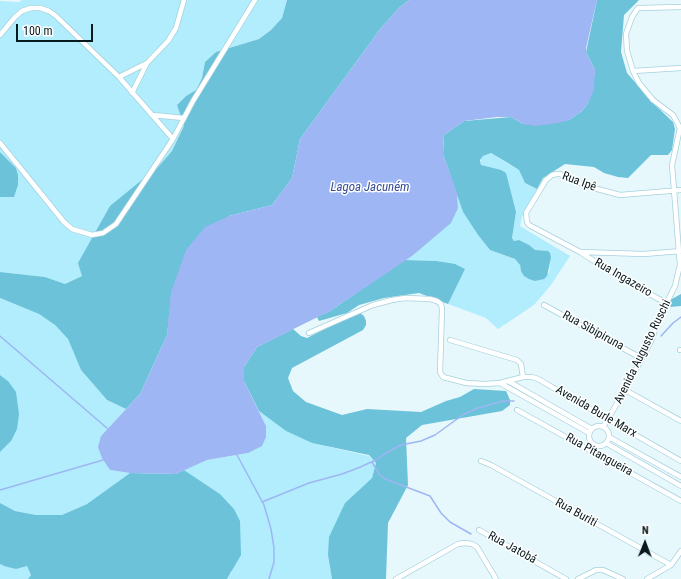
<!DOCTYPE html>
<html>
<head>
<meta charset="utf-8">
<style>
  body { margin:0 }
  #map { position:relative; width:681px; height:579px; overflow:hidden; background:#e7f8fd; font-family:"Roboto Condensed",sans-serif }
  canvas { display:block }
  .north { position:absolute; left:625px; top:523px; width:40px; height:40px; -webkit-text-stroke:3px #fff; paint-order:stroke; rotate:1deg; font-size:11px; font-weight:700; line-height:16px; text-align:center; color:#091a1e }
  .north::after { content:''; display:block; margin:auto; width:14px; height:18px; background:#091a1e; clip-path:polygon(50% 0,100% 100%,50% 72%,0 100%) }
  .scale { position:absolute; left:16px; top:24px; width:77px; height:18px; box-sizing:border-box; border:2px solid #091a1e; border-top:0; padding-left:5px; font-size:12px; line-height:14px; white-space:nowrap; color:#091a1e; -webkit-text-stroke:3px #fff; paint-order:stroke }
</style>
</head>
<body>
<div id="map">
<canvas width="681" height="579"></canvas>
<div class="north">N</div>
<div class="scale">100 m</div>
</div>
<script>
const ctx = document.querySelector('canvas').getContext('2d');
ctx.lineJoin = 'round';
function paint(path, color) {
  ctx.fillStyle = color;
  ctx.fill(path, 'evenodd');
}
function toPath(rows) {
  const path = new Path2D();
  for (const r of rows) {
    if (r.length === 3) {
      path.moveTo(r[0] + r[2], r[1]);
      path.arc(r[0], r[1], r[2], 0, 2 * Math.PI);
      continue;
    }
    path.moveTo(r[0], r[1]);
    for (let i = 2; i < r.length; i += 2) path.lineTo(r[i], r[i + 1]);
  }
  return path;
}
function stroke(path, color, width, dash) {
  ctx.strokeStyle = color;
  ctx.lineWidth = width;
  ctx.lineCap = dash ? 'butt' : 'round';
  ctx.setLineDash(dash || []);
  ctx.stroke(path);
}
function label(font, color, halo, rows, align = 'center') {
  ctx.font = font + ' "Roboto Condensed",sans-serif';
  ctx.lineWidth = 3;
  ctx.setLineDash([]);
  ctx.textBaseline = 'middle';
  ctx.strokeStyle = halo;
  ctx.fillStyle = color;
  for (const [text, x, y, turn = 0] of rows) {
    ctx.save();
    ctx.translate(x, y);
    ctx.rotate((+turn || 0) * Math.PI / 180);
    ctx.textAlign = isNaN(turn) ? turn : align;
    if (halo) ctx.strokeText(text, 0, 0);
    ctx.fillText(text, 0, 0);
    ctx.restore();
  }
}
const green = toPath([
  [22,0,287,0,282,18,271,30,259,39,216,52,205,62,202,78,196,90,186,96,177,105,184,126,172,151,159,166,82,276,65,284,45,277,0,272,0,197,14,197,18,185,18,175,16,168,0,152,0,1,19,2],
  [491,153,519,170,525,183,537,189,522,217,520,226,570,256,551,285,534,305,498,329,486,318,448,304,465,269,436,261,405,260,412,256,458,208,457,193,463,212,478,235,490,250,515,259,520,265,521,271,549,273,551,258,545,251,534,250,519,240,514,241,512,238,516,212,485,167,481,165,481,158,483,156],
  [0,298,39,314,55,325,68,339,81,370,107,400,126,409,101,436,110,470,130,473,87,504,62,515,36,515,15,511,0,503,0,452,11,441,8,381,0,375],
  [259,411,286,431,312,443,369,456,376,463,372,478,345,503,328,555,332,579,227,579,232,572,234,509,220,494,184,470,207,460,248,453,266,426],
  [0,564,4,566,27,566,31,575,28,579,0,579]
]);
const forest = toPath([
  [287,0,409,0,399,8,381,28,300,139,292,178,272,205,229,216,172,292,167,335,140,394,126,409,107,400,81,370,68,339,55,325,39,314,0,298,0,272,45,277,65,284,82,276,78,263,110,206,159,166,172,151,184,126,177,105,186,96,196,90,202,78,205,62,216,52,259,39,271,30,282,18],
  [597,0,639,0,624,15,621,52,627,73,654,104,673,122,675,129,672,150,668,155,651,155,628,178,618,177,604,173,594,167,565,164,543,178,537,189,525,183,519,170,508,163,491,153,483,156,480,160,481,165,501,170,506,173,516,212,512,238,514,241,519,240,529,245,535,250,548,251,550,253,551,258,547,276,544,279,535,281,529,279,524,276,521,271,520,265,515,259,490,250,478,235,463,212,443,154,444,135,464,121,511,117,523,124,569,120,582,111,588,103,594,78,595,70,586,52],
  [0,152,16,168,18,175,18,185,14,197,0,197],
  [405,260,436,261,455,264,465,269,448,304,419,293,384,298,359,305,347,313,319,321,317,317,330,311],
  [681,294,681,306,670,307,670,300],
  [359,312,364,316,366,321,366,325,363,330,292,368,288,378,293,391,306,402,342,415,367,409,421,412,446,401,460,397,474,389,506,391,510,400,510,405,502,411,422,425,406,438,408,485,388,523,386,579,332,579,328,555,329,537,345,503,372,478,376,463,369,455,312,443,286,431,259,411,244,381,244,367,257,347,293,329,301,336,307,338],
  [0,375,8,381,16,392,19,414,17,429,11,441,0,452],
  [184,470,220,494,234,509,240,521,241,555,227,579,28,579,31,575,27,566,16,569,4,566,0,564,0,503,15,511,36,515,62,515,87,504,130,473,176,474]
]);
const water = toPath([
  [409,0,597,0,586,48,586,52,595,70,594,90,588,103,582,111,569,120,558,123,536,126,523,124,511,117,497,117,464,121,444,135,443,154,457,193,458,208,451,223,412,256,330,311,257,347,244,367,244,381,266,426,266,437,262,446,248,453,207,460,176,474,130,473,110,470,102,458,98,447,101,436,140,394,167,335,171,292,186,250,205,227,229,216,272,205,292,178,300,139,381,28,399,8]
]);
const stream = toPath([
  [0,336,108,429],
  [661,336,673,323,681,317],
  [237,455,264,505,271,529,274,548,274,562,269,579],
  [372,462,379,474,385,479,430,496,441,513,450,522,471,534],
  [0,490,103,460],
  [262,502,309,483,342,474,358,468,376,460,386,453,401,445,421,441,435,435,464,414,478,408,503,401,514,401]
]);
const street = toPath([
  [0,35,15,17,22,11,31,8,40,8,49,11,56,16,119,77,173,139],
  [633,71,681,68],
  [119,77,147,63,168,41,176,28,184,0],
  [132,93,147,63],
  [152,115,184,118],
  [0,143,64,222,72,229,92,235,103,233,116,224,173,139,193,101,255,0],
  [581,252,644,254,681,251],
  [666,303,619,277,580,252,529,225,527,222,526,213,546,180,552,175,557,174,560,174,586,186,620,195,681,190],
  [544,305,641,358],
  [309,333,373,305,392,300,405,298,430,299,437,301,441,304,442,309,440,372,443,377,466,383,485,384,500,383,523,377,532,377,538,379,681,461],
  [450,340,517,360,521,364,523,377],
  [680,350,681,350],
  [508,381,592,429],
  [500,383,589,433],
  [625,390,681,421],
  [517,410,681,501],
  [599,436,10],
  [603,427,625,390,651,341,661,314,675,286,680,265,672,165,680,128,673,115,653,100,639,83,633,71,627,51,626,34,632,17,638,8,681,7],
  [609,437,681,477],
  [606,443,681,486],
  [481,461,491,465,671,565],
  [479,530,566,579],
  [396,579,458,544,465,543,472,544,477,547,496,579],
  [578,579,596,570,603,570,623,579],
  [647,579,671,565,681,551]
]);
const streetNames = [
  ["Rua Ipê",579,182,20],
  ["Rua Ingazeiro",623,278,30],
  ["Rua Sibipiruna",593,331,29],
  ["Avenida Augusto Ruschi",643,352,-64],
  ["Avenida Burle Marx",596,412,30],
  ["Rua Pitangueira",599,455,29],
  ["Rua Buriti",576,513,29],
  ["Rua Jatobá",512,548,29]
];
const waterNames = [
  ["Lagoa Jacuném",370,188]
];
paint(green, '#b1edfd');
paint(forest, '#6bc2d9');
paint(water, '#9eb6f3');
stroke(stream, '#9eb6f3', 1.5);
stroke(street, '#a6d1dd', 6);
stroke(street, '#fff', 4.5);
label('12px', '#091a1e', '#fff', streetNames);
label('italic 13px', '#374e96', '#fff', waterNames);
</script>
</body>
</html>
